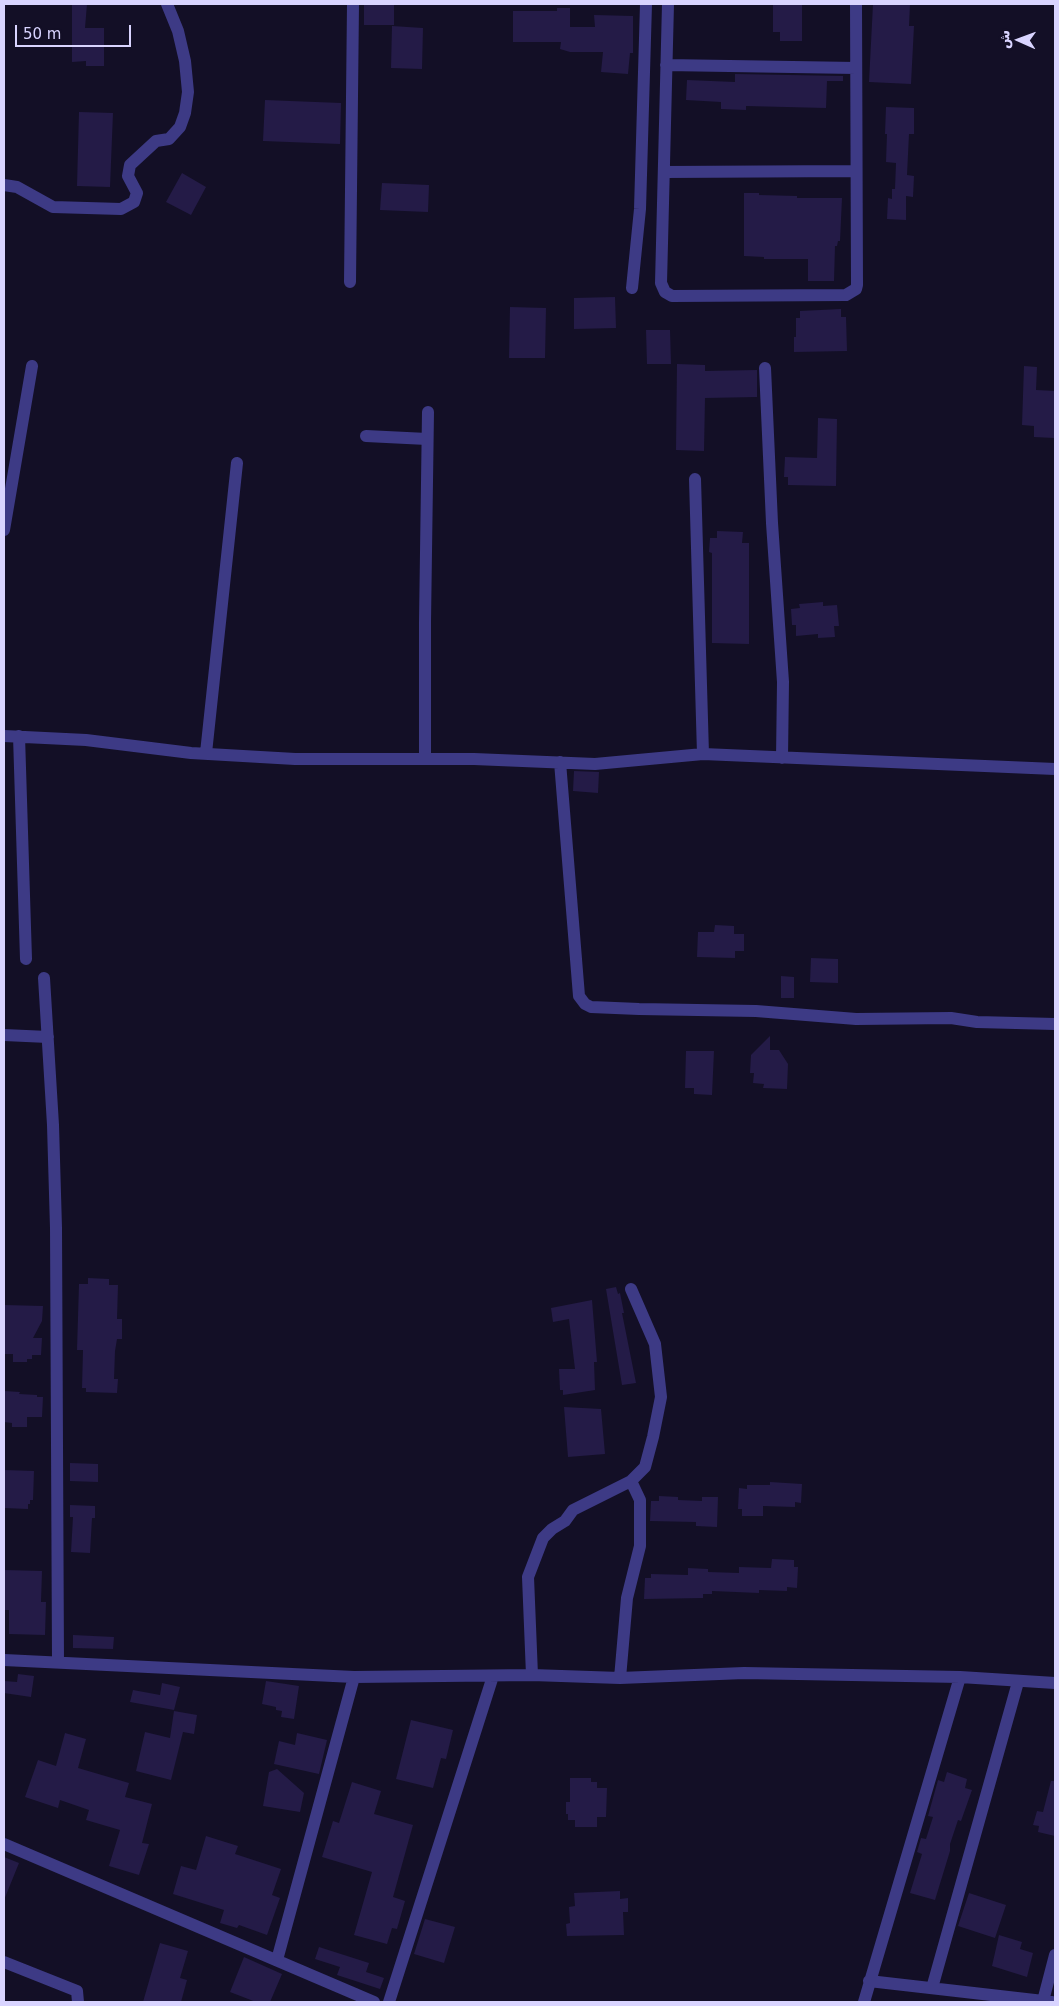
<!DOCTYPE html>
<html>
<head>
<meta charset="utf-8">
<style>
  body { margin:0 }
  #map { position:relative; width:1059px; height:2006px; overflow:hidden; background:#130f26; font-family:"DejaVu Sans",Cairo,sans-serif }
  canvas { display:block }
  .frame { position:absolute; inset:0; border:5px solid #d9d4ff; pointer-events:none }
  .north { position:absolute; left:994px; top:15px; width:50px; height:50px; -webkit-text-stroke:4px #130f26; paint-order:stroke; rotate:272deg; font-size:14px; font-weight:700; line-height:20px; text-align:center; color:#d9d4ff }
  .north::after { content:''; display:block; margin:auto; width:18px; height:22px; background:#d9d4ff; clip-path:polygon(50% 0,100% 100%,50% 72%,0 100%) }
  .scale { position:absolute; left:15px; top:25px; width:116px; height:22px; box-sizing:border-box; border:2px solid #d9d4ff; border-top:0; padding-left:6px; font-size:15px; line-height:18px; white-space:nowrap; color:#d9d4ff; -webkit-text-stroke:4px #130f26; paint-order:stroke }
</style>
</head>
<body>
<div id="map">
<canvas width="1059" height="2006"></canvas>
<div class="frame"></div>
<div class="north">ش</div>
<div class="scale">50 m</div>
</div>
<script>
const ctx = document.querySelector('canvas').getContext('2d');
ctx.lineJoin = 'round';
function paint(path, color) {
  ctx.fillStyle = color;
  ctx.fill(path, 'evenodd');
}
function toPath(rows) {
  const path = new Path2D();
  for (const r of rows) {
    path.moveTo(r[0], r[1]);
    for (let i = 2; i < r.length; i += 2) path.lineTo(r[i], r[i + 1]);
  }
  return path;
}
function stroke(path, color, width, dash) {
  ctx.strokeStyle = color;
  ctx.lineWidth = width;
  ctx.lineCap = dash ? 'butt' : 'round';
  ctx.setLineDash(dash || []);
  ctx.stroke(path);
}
const building = toPath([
  [72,4,87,4,85,28,104,28,104,66,86,66,86,61,72,62],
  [364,4,394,4,394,25,364,25],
  [773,4,802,4,802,41,780,41,780,32,773,32],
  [873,4,910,4,909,26,914,26,911,84,869,82],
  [557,8,570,8,570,27,595,27,594,15,633,16,633,53,630,53,628,74,601,72,603,52,570,52,560,49,561,42,513,42,513,11,557,11],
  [392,26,423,28,422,69,391,68],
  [735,74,843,76,843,81,827,81,826,108,746,106,746,110,721,109,721,102,686,100,687,80,735,82],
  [265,100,341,103,340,144,263,141],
  [886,107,914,108,914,134,909,134,907,175,914,176,913,197,906,196,906,220,887,219,888,198,892,199,892,189,895,189,896,163,886,162,887,134,885,134],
  [79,112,113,113,110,187,77,186],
  [182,173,206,187,191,215,166,202],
  [382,183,429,185,428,212,380,210],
  [744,193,759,193,759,195,797,196,797,198,842,198,840,241,838,241,837,246,835,246,834,281,808,281,808,259,764,259,764,257,744,256],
  [615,297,616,328,574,329,574,298],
  [510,307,546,308,545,358,509,358],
  [841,309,841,317,846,317,847,351,794,352,794,337,796,337,796,318,800,318,800,311],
  [646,330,670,330,671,364,647,364],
  [677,364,705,365,705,371,757,370,757,397,705,398,704,451,676,450],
  [1024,366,1037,367,1036,390,1055,391,1054,438,1034,437,1034,426,1022,425],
  [818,418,837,419,836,486,788,485,788,477,784,477,785,457,817,458],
  [717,531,743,532,742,543,749,543,749,644,712,643,712,553,709,552,710,538,717,538],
  [823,602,823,606,837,605,839,626,834,626,835,637,818,638,818,634,796,636,796,625,792,625,791,609,800,608,799,604],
  [574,771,599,772,598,793,573,791],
  [715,925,734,926,734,934,744,934,744,951,735,951,735,958,697,957,698,932,714,932],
  [811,958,838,959,838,983,810,982],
  [781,976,794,977,794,998,781,998],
  [770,1036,770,1050,779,1050,788,1064,787,1089,763,1088,764,1084,753,1083,754,1073,750,1073,751,1055],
  [686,1051,714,1051,712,1095,694,1094,694,1088,685,1088],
  [88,1278,109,1279,109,1285,118,1285,117,1319,122,1319,122,1339,117,1339,115,1351,114,1379,118,1379,117,1393,86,1392,86,1388,82,1388,83,1350,77,1350,79,1284,88,1284],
  [616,1287,618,1294,620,1293,624,1313,622,1313,636,1383,622,1385,606,1289],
  [592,1300,597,1362,594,1362,595,1390,563,1395,563,1390,560,1390,559,1369,575,1369,569,1319,553,1322,551,1308],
  [4,1305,43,1306,42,1321,33,1338,42,1338,41,1355,32,1355,32,1359,27,1359,27,1362,13,1362,13,1354,5,1354],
  [4,1391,20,1392,19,1394,37,1395,37,1397,43,1397,42,1417,27,1417,27,1427,12,1427,12,1423,4,1422],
  [564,1407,601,1409,605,1454,568,1457],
  [70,1463,98,1464,98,1482,70,1481],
  [4,1470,34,1471,33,1500,30,1500,30,1504,28,1504,28,1509,4,1508],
  [770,1482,802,1484,801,1503,795,1502,795,1507,763,1506,763,1516,742,1516,742,1509,738,1509,739,1488,747,1489,747,1485,770,1485],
  [659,1496,678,1497,678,1500,702,1501,702,1497,718,1497,717,1527,696,1526,696,1522,650,1521,651,1501,659,1501],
  [70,1505,95,1506,95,1518,92,1518,90,1553,71,1552,73,1517,70,1517],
  [772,1559,794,1560,794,1567,798,1567,797,1588,787,1587,787,1591,759,1590,759,1593,712,1591,712,1594,703,1594,703,1598,644,1599,645,1578,651,1578,651,1574,688,1575,688,1568,708,1569,708,1572,739,1573,739,1567,771,1568],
  [4,1570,42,1571,41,1602,46,1602,45,1635,9,1634,9,1610,4,1610],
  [73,1635,114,1637,113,1649,73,1648],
  [18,1674,34,1676,31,1697,4,1693,4,1681,17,1682],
  [266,1681,299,1686,294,1719,281,1717,282,1711,276,1710,276,1707,262,1704],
  [162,1683,180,1687,174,1710,130,1702,133,1690,160,1695],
  [174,1711,197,1715,194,1734,183,1732,171,1780,136,1771,145,1732,170,1738],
  [411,1720,453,1730,446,1759,441,1758,433,1788,396,1779],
  [65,1733,86,1739,78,1768,129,1783,125,1797,152,1804,142,1843,149,1844,139,1875,109,1866,120,1830,86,1820,89,1810,60,1800,58,1808,25,1797,38,1760,56,1766],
  [297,1733,327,1740,319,1774,274,1764,279,1741,295,1745],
  [277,1769,304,1793,300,1812,263,1806,269,1772],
  [947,1772,967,1779,965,1788,972,1790,961,1821,958,1820,950,1844,950,1851,935,1900,910,1893,922,1854,917,1852,921,1838,926,1839,933,1817,928,1816,938,1780,944,1782],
  [570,1778,591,1778,591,1782,597,1782,597,1788,607,1788,606,1817,597,1817,597,1827,575,1827,575,1820,568,1820,568,1814,566,1814,566,1802,570,1802],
  [1051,1781,1055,1781,1055,1836,1038,1832,1039,1826,1033,1825,1037,1811,1043,1812],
  [352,1782,381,1791,374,1814,413,1825,393,1897,405,1901,397,1929,392,1928,387,1944,354,1935,372,1872,322,1857,333,1821,339,1823],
  [206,1836,238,1846,235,1854,281,1869,272,1895,280,1898,267,1935,239,1925,237,1928,220,1923,224,1910,173,1894,181,1866,196,1870],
  [4,1857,19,1863,4,1900],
  [620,1891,620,1899,628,1898,628,1912,623,1912,624,1935,567,1936,566,1924,570,1923,569,1907,575,1906,574,1893],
  [969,1893,1006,1905,995,1938,958,1926],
  [425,1919,455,1927,444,1963,414,1954],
  [999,1935,1022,1942,1020,1949,1033,1953,1027,1977,992,1966],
  [160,1943,188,1951,180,1978,187,1980,181,2002,143,2002],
  [319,1947,369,1963,366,1972,384,1978,380,1989,337,1975,340,1967,315,1959],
  [244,1957,282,1974,270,2002,256,2002,230,1992]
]);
const street = toPath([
  [668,4,661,283,665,292,672,296,846,295,856,289,857,285,856,4],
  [666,65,856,68],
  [664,172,856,171],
  [4,185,17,187,53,207,121,209,134,202,137,193,128,176,130,165,156,141,169,139,180,127,185,113,188,92,185,61,178,31,167,4],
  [350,282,353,4],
  [632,288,640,209,646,4],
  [765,368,772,523,783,682,782,758],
  [366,436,427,439],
  [695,479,703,754],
  [4,530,32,366],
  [4,736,86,740,191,753,295,759,474,759,595,764,703,754,1055,769],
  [19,736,26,959],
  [206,753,237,463],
  [425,759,425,622,428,412],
  [560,762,579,996,585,1004,591,1007,639,1009,756,1011,856,1019,951,1018,977,1022,1055,1024],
  [44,978,53,1125,56,1228,58,1662],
  [4,1035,48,1037],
  [4,1660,354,1677,532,1675,620,1678,744,1673,960,1677,1055,1683],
  [532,1675,528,1577,543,1538,552,1529,565,1521,573,1510,631,1481,645,1467,653,1437,661,1397,655,1344,631,1289],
  [620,1678,627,1598,640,1546,640,1500,631,1481],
  [4,1844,374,2002],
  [277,1960,354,1677],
  [4,1962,77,1991,78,2002],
  [869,1981,1052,2002],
  [932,1988,1018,1682],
  [1043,2001,1055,1955],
  [389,2002,493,1676],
  [864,2002,960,1677]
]);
paint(building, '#241b47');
stroke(street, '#3d3a85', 12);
</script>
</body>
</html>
